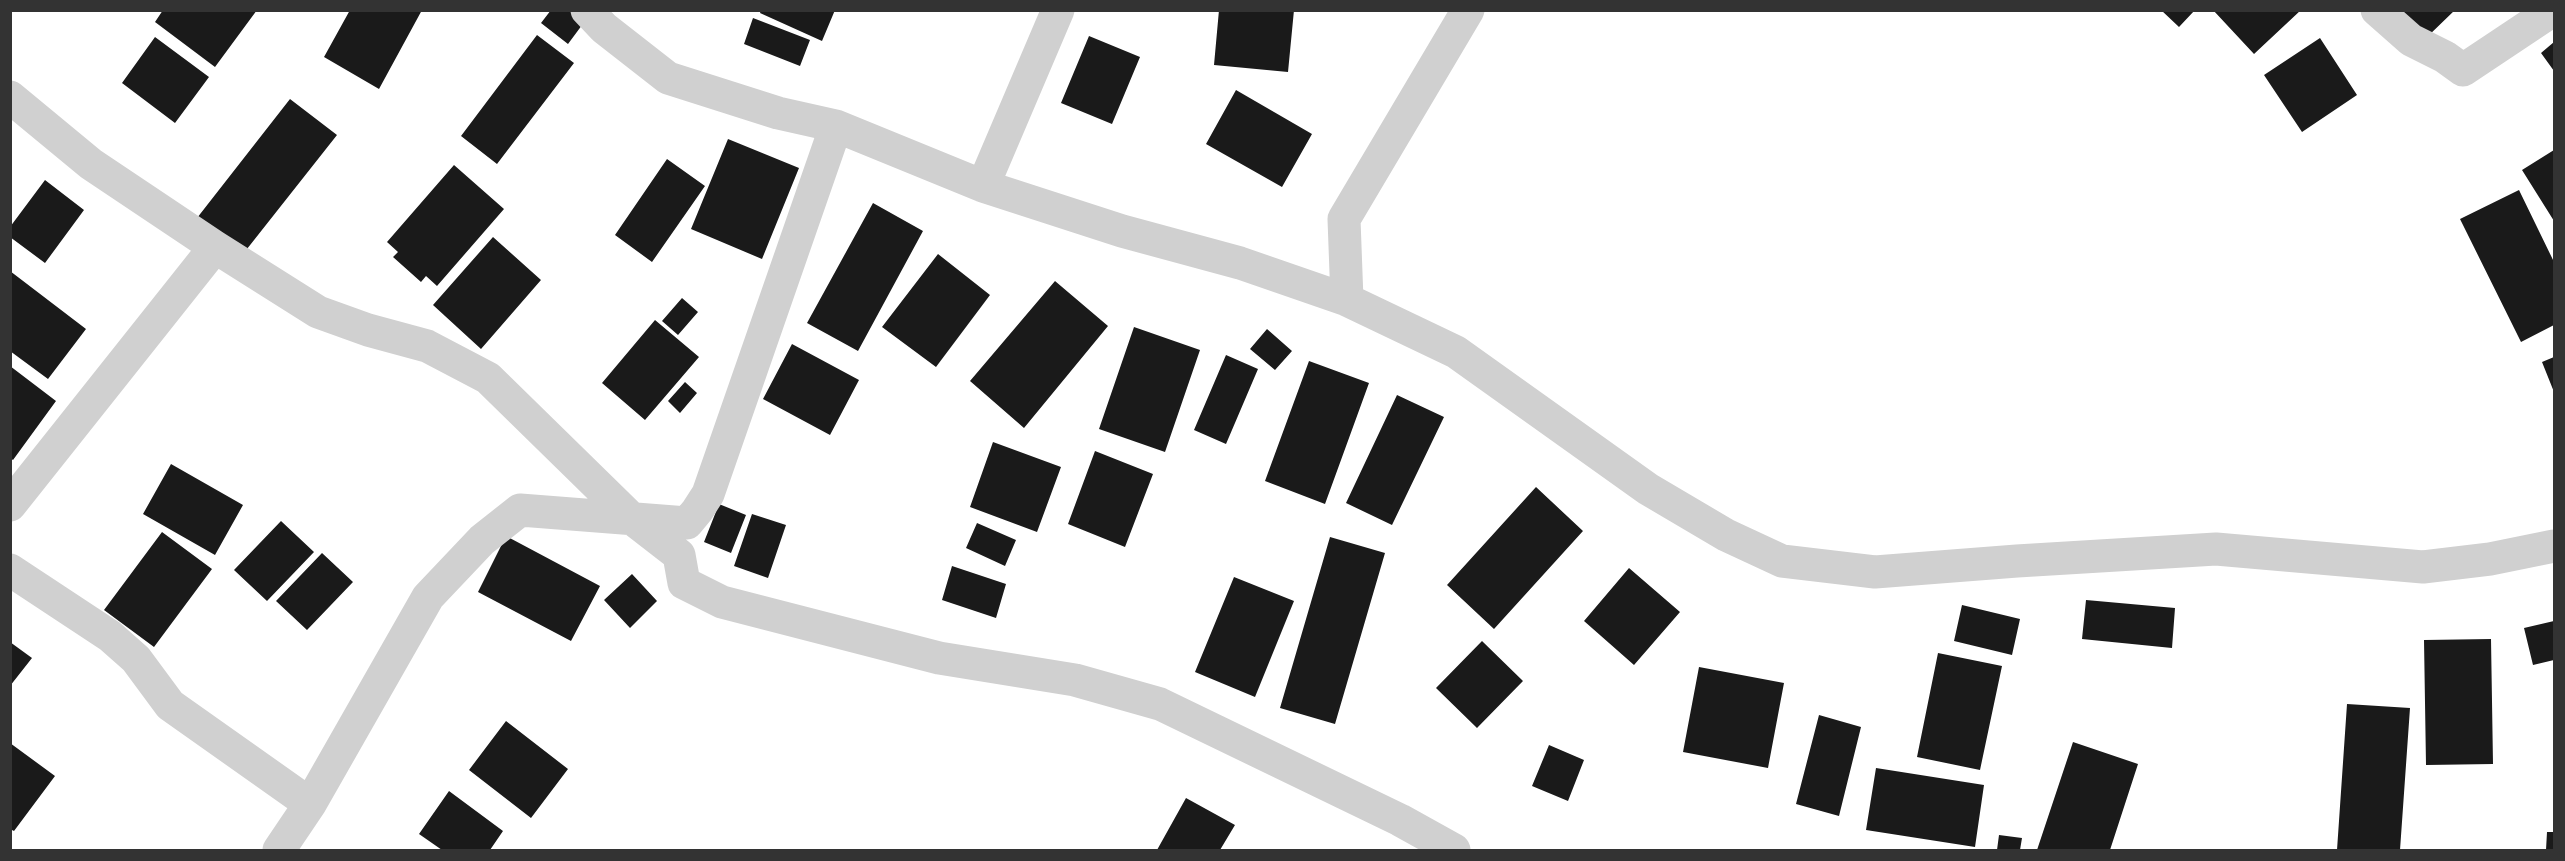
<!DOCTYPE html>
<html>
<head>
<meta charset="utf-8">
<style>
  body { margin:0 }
  #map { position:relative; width:2565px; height:861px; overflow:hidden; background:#fff; font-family:"DM Sans",sans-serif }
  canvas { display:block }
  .frame { position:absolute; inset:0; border:12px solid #333; pointer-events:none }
</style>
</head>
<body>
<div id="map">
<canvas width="2565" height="861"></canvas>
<div class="frame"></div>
</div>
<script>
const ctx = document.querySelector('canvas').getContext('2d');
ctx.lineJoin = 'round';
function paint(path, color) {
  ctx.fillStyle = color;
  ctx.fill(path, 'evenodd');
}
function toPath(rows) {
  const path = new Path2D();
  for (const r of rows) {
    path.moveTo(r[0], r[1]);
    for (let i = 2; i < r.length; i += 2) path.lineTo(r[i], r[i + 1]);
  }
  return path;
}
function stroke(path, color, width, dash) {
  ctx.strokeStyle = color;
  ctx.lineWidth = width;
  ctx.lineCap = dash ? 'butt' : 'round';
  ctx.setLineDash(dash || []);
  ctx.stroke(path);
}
const building = toPath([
  [163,10,257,10,215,67,155,22],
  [350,10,422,10,379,89,324,57],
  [551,10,580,10,588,17,568,44,541,23],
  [761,10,835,10,822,41,760,13],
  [1219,10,1294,10,1288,72,1214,65],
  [2161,10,2195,10,2179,27],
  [2213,10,2301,10,2254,54],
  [2399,10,2455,10,2425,39],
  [753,18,810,40,800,66,744,44],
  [537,35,574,63,497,164,461,136],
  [1089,36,1140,57,1112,124,1061,103],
  [155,37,209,77,175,123,122,83],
  [2320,38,2357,95,2302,132,2264,75],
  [2554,42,2554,71,2541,53],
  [1236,90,1312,134,1282,187,1206,144],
  [290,99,337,135,243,254,197,218],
  [728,139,799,168,762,259,691,229],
  [2554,150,2554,221,2522,170],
  [667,159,705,186,652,262,615,235],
  [454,165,504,209,437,286,426,276,421,282,393,257,398,252,387,242],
  [45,180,84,210,45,263,10,237,10,227],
  [2519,190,2554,262,2554,325,2521,342,2460,219],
  [873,203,923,231,858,351,807,323],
  [493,237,541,280,481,349,433,305],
  [938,254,990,295,936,367,882,327],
  [10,271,86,329,48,379,10,351],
  [1055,281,1108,326,1024,428,970,381],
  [682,298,698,312,678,335,662,321],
  [655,320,699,357,645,420,602,383],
  [1134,327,1200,350,1165,452,1099,429],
  [1267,329,1292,351,1275,370,1250,349],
  [792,344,859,380,830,435,763,399],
  [1226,355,1258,369,1226,444,1194,430],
  [2554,357,2554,392,2542,362],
  [1309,361,1369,383,1325,504,1265,481],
  [10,366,56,401,13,460,10,458],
  [685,382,697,393,680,413,668,401],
  [1397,395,1444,417,1392,525,1346,503],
  [993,442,1061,467,1037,532,970,507],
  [1095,451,1153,474,1125,547,1068,524],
  [171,464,243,505,215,555,143,514],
  [1536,487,1583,531,1494,629,1447,585],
  [719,504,746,515,731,553,704,542],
  [752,514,786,525,768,578,734,566],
  [281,521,314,552,267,601,234,570],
  [977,523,1016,540,1005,566,966,548],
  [162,532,212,569,154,647,104,610],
  [506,536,600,586,571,641,478,592],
  [1330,537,1385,553,1335,724,1280,708],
  [322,553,353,582,307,630,276,601],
  [952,566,1006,584,996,618,942,600],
  [1629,568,1680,612,1634,665,1584,621],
  [632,574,657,601,630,628,604,600],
  [1234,577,1294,601,1255,697,1195,672],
  [2086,600,2175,608,2172,648,2082,639],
  [1962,605,2020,619,2012,655,1954,641],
  [2554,621,2554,660,2533,665,2524,628],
  [2491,639,2493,764,2426,765,2424,640],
  [1482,641,1523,681,1477,728,1436,688],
  [10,642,32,658,10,686],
  [1938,653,2002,666,1980,770,1917,757],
  [1699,667,1784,683,1768,768,1683,752],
  [2347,704,2410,708,2400,850,2337,850],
  [1819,715,1861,727,1839,816,1796,804],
  [506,721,568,769,531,818,469,770],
  [2073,742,2138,764,2110,850,2037,850],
  [10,743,55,776,14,831,10,829],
  [1549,745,1584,760,1568,801,1532,786],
  [1876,768,1984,785,1975,847,1866,830],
  [449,791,503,831,490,850,442,850,419,834],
  [1186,798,1235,825,1220,850,1157,850],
  [2547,832,2554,832,2554,850,2546,850],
  [1999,835,2022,838,2020,850,1997,850]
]);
const street = toPath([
  [587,10,604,28,668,78,778,113,836,126,983,186,1122,231,1240,263,1347,300,1456,352,1648,489,1726,535,1782,561,1875,572,2017,561,2216,549,2423,567,2490,559,2554,546],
  [2377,10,2411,40,2445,57,2463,70,2553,10],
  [10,97,91,164,215,247,318,312,368,330,427,346,488,378,630,517,679,555,684,583,722,602,939,658,1075,680,1160,704,1400,820,1454,850],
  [983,186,1058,10],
  [1347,300,1344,219,1468,10],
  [10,505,215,247],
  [10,570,110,636,136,659,170,705,310,804],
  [279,850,310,804,428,597,482,540,520,510,687,523,697,511,708,494,836,126]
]);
paint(building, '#1a1a1a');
stroke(street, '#d0d0d0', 33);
</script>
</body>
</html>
